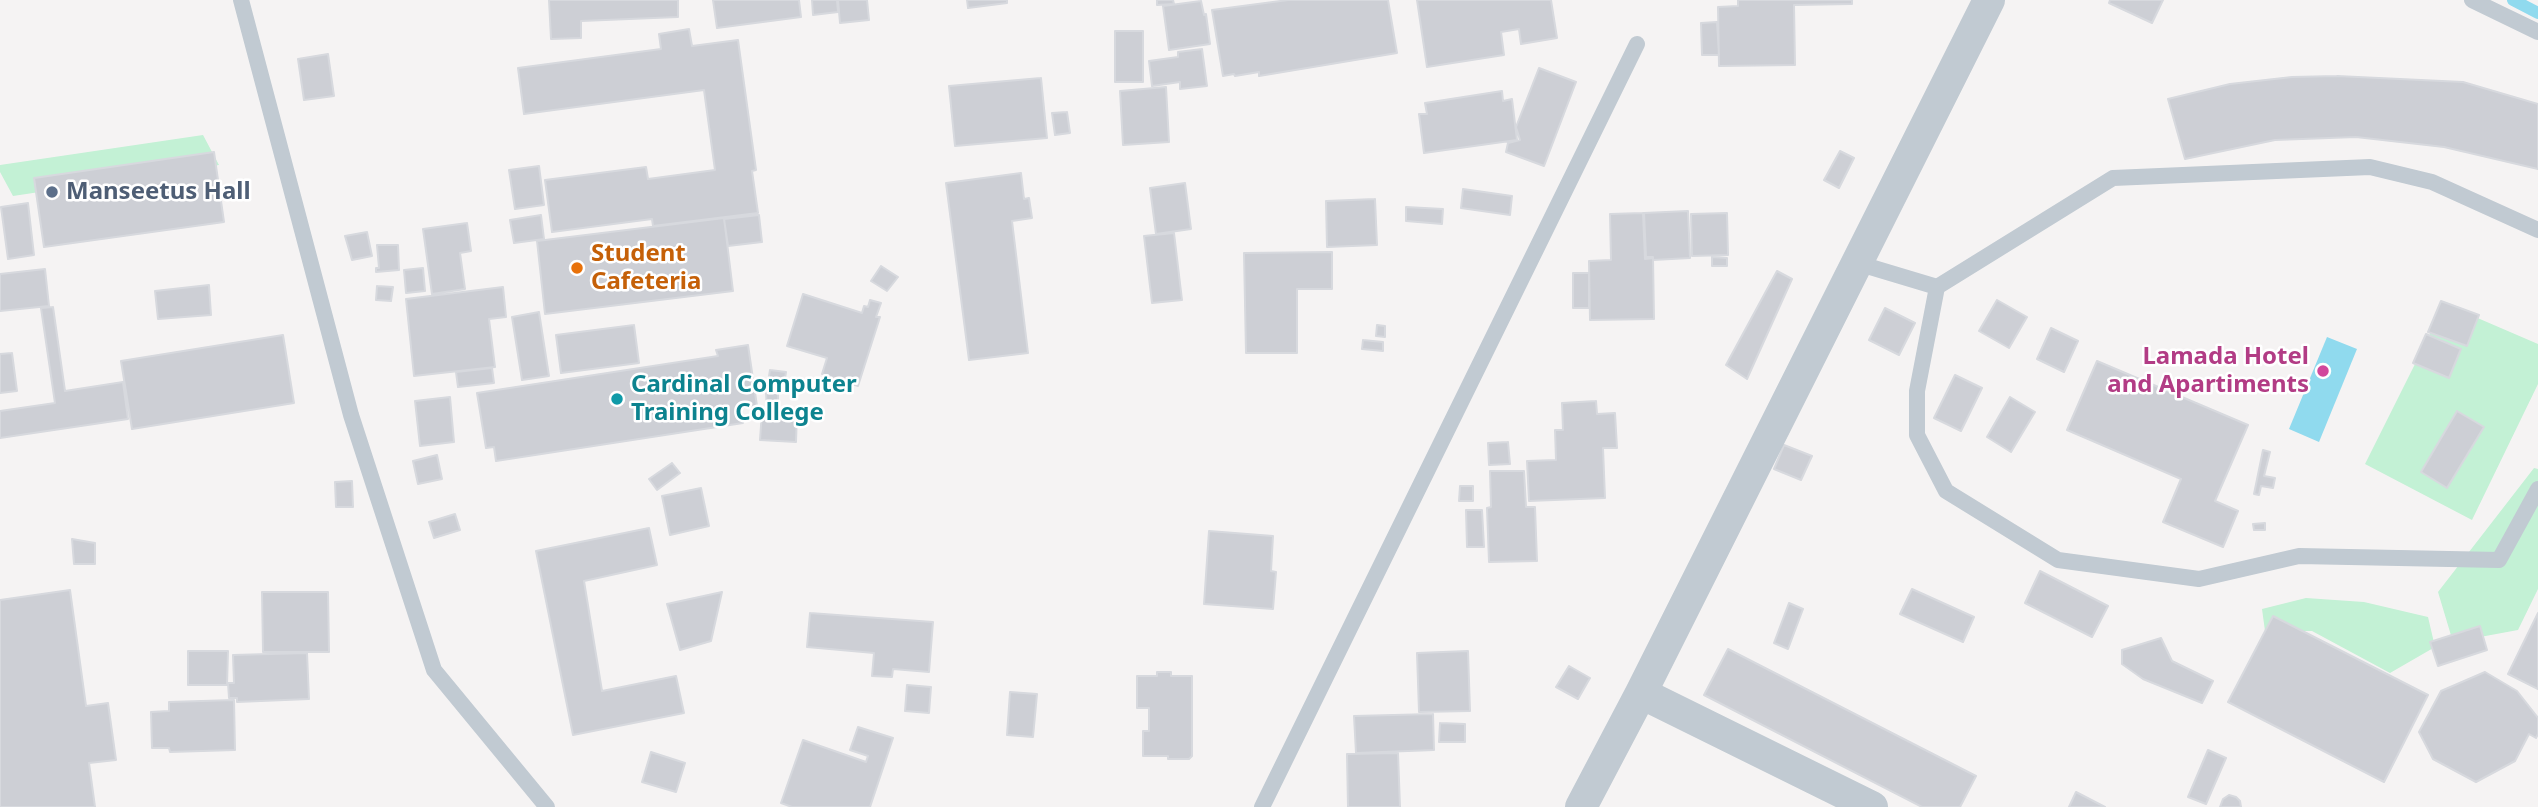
<!DOCTYPE html>
<html>
<head>
<meta charset="utf-8">
<style>
  body { margin:0 }
  canvas { display:block; background:#f5f3f3 }
</style>
</head>
<body>
<canvas width="2538" height="807"></canvas>
<script>
const ctx = document.querySelector('canvas').getContext('2d');
ctx.lineJoin = 'round';
function paint(path, color) {
  ctx.fillStyle = color;
  ctx.fill(path, 'evenodd');
}
function toPath(rows) {
  const path = new Path2D();
  for (const r of rows) {
    path.moveTo(r[0], r[1]);
    for (let i = 2; i < r.length; i += 2) path.lineTo(r[i], r[i + 1]);
  }
  return path;
}
function stroke(path, color, width, dash) {
  ctx.strokeStyle = color;
  ctx.lineWidth = width;
  ctx.lineCap = dash ? 'butt' : 'round';
  ctx.setLineDash(dash || []);
  ctx.stroke(path);
}
function label(font, color, halo, rows, align = 'center') {
  ctx.font = font + ' "Noto Sans",sans-serif';
  ctx.lineWidth = 5;
  ctx.setLineDash([]);
  ctx.textBaseline = 'middle';
  ctx.strokeStyle = halo;
  ctx.fillStyle = color;
  for (const [text, x, y, turn = 0] of rows) {
    ctx.save();
    ctx.translate(x, y);
    ctx.rotate((+turn || 0) * Math.PI / 180);
    ctx.textAlign = isNaN(turn) ? turn : align;
    if (halo) ctx.strokeText(text, 0, 0);
    ctx.fillText(text, 0, 0);
    ctx.restore();
  }
}
const green = toPath([
  [203,135,219,165,13,196,0,172,0,165],
  [2445,304,2538,344,2538,384,2472,520,2365,464],
  [2534,468,2538,469,2538,589,2518,630,2453,642,2438,592],
  [2306,598,2364,602,2428,617,2435,647,2390,673,2312,631,2265,631,2262,609]
]);
const water = toPath([
  [2327,337,2357,349,2319,442,2289,429]
]);
const stream = toPath([
  [2513,0,2538,13]
]);
const building = toPath([
  [549,0,678,0,678,17,581,21,581,38,551,39,549,0],
  [713,0,799,0,801,17,717,28,713,0],
  [812,0,837,0,838,12,813,15,812,0],
  [838,0,867,0,869,20,840,23,838,0],
  [967,0,1007,0,1007,3,968,8,967,0],
  [1157,0,1173,0,1174,4,1157,5,1157,0],
  [1288,0,1388,0,1397,53,1259,76,1259,72,1235,76,1234,74,1223,76,1212,10,1288,0],
  [1417,0,1551,0,1557,38,1521,44,1519,29,1501,32,1504,55,1427,67,1417,0],
  [1738,0,1852,0,1852,4,1794,5,1795,65,1719,66,1718,7,1738,6,1738,0],
  [2110,0,2163,0,2152,23,2109,3,2110,0],
  [1201,1,1204,15,1206,14,1210,44,1169,50,1163,6,1201,1],
  [1717,22,1719,55,1702,55,1701,23,1717,22],
  [689,29,692,46,738,40,756,170,752,171,758,213,653,226,652,219,552,232,545,180,646,167,648,179,715,170,704,90,524,114,518,68,661,49,659,34,689,29],
  [1115,31,1143,31,1143,82,1115,82,1115,31],
  [1202,49,1207,86,1180,89,1180,82,1152,86,1149,61,1178,57,1178,52,1202,49],
  [328,54,334,96,304,100,298,59,328,54],
  [1539,68,1576,82,1544,166,1506,152,1508,143,1520,140,1516,127,1539,68],
  [2337,76,2463,82,2538,104,2538,169,2444,147,2356,137,2275,140,2185,159,2168,99,2230,84,2292,77,2337,76],
  [1041,78,1047,138,955,146,949,86,1041,78],
  [1166,87,1169,142,1123,145,1120,91,1166,87],
  [1502,91,1503,101,1512,99,1517,140,1424,153,1419,114,1427,114,1425,103,1502,91],
  [1067,112,1070,133,1055,135,1052,113,1067,112],
  [1840,151,1854,158,1839,188,1824,180,1840,151],
  [214,152,224,222,44,247,34,178,214,152],
  [539,166,544,205,515,209,509,170,539,166],
  [1021,173,1024,199,1029,198,1032,218,1012,221,1028,353,969,360,946,183,1021,173],
  [1185,183,1191,229,1156,234,1150,188,1185,183],
  [1463,189,1512,196,1510,215,1461,208,1463,189],
  [1375,199,1377,245,1327,247,1326,201,1375,199],
  [28,203,34,255,8,259,1,207,28,203],
  [1406,207,1443,209,1442,224,1406,221,1406,207],
  [1688,211,1690,258,1653,260,1653,257,1646,257,1644,213,1688,211],
  [1643,213,1645,259,1653,258,1654,319,1590,320,1589,261,1611,260,1610,214,1643,213],
  [1727,213,1728,255,1692,256,1691,214,1727,213],
  [541,215,544,239,514,243,510,220,541,215],
  [759,215,762,242,728,246,724,219,759,215],
  [724,218,733,291,545,314,537,241,724,218],
  [467,223,471,251,460,253,465,289,432,294,423,229,467,223],
  [367,232,372,256,352,260,345,236,367,232],
  [1174,233,1182,300,1152,303,1144,236,1174,233],
  [377,245,398,245,399,270,376,272,376,268,379,268,377,245],
  [1332,252,1332,289,1297,289,1297,353,1246,353,1244,253,1332,252],
  [1712,257,1727,258,1727,266,1712,266,1712,257],
  [881,266,898,277,887,291,871,281,881,266],
  [423,268,425,291,406,293,404,270,423,268],
  [45,269,49,306,0,311,0,274,45,269],
  [1777,271,1792,279,1747,379,1726,365,1777,271],
  [1573,273,1589,273,1589,308,1573,308,1573,273],
  [209,285,211,315,158,319,155,291,209,285],
  [377,286,393,287,391,301,376,300,377,286],
  [503,287,506,317,489,319,495,367,414,376,406,299,503,287],
  [803,294,862,313,864,306,868,307,870,300,881,303,876,317,880,317,858,386,822,374,827,358,787,346,803,294],
  [1997,300,2027,317,2009,348,1979,331,1997,300],
  [2441,301,2479,315,2467,346,2428,332,2441,301],
  [53,307,65,391,123,382,128,419,0,438,0,411,55,403,41,308,53,307],
  [1885,308,1915,323,1899,355,1869,340,1885,308],
  [539,312,549,376,522,380,512,317,539,312],
  [634,325,639,363,561,373,556,335,634,325],
  [1377,325,1385,326,1385,337,1376,336,1377,325],
  [2051,328,2078,341,2064,372,2037,359,2051,328],
  [2426,334,2461,349,2449,378,2413,363,2426,334],
  [283,335,294,403,132,429,121,361,283,335],
  [1363,340,1383,342,1383,351,1362,349,1363,340],
  [748,345,757,406,741,408,743,423,496,461,494,447,486,448,477,393,718,356,716,350,748,345],
  [12,353,17,391,0,393,0,354,12,353],
  [2097,361,2248,425,2215,501,2238,511,2223,547,2163,522,2181,479,2067,430,2097,361],
  [492,368,494,383,458,387,456,372,492,368],
  [770,370,786,372,783,391,767,389,770,370],
  [1955,375,1982,388,1961,431,1934,418,1955,375],
  [766,392,778,392,778,409,767,410,766,392],
  [450,397,454,442,420,446,415,401,450,397],
  [2010,397,2035,412,2011,452,1987,437,2010,397],
  [1596,401,1597,414,1615,413,1617,448,1603,448,1605,498,1529,501,1527,461,1556,460,1555,430,1563,430,1562,403,1596,401],
  [762,411,797,413,796,442,760,440,762,411],
  [2457,411,2484,427,2447,488,2421,472,2457,411],
  [1508,442,1510,464,1489,465,1488,443,1508,442],
  [1784,445,1812,456,1801,480,1774,469,1784,445],
  [2263,450,2270,452,2264,476,2275,478,2273,488,2261,486,2259,495,2254,494,2263,450],
  [437,455,442,479,418,484,413,461,437,455],
  [672,463,680,473,657,490,649,479,672,463],
  [1490,471,1524,471,1526,507,1535,507,1537,561,1489,562,1487,508,1491,507,1490,471],
  [352,481,353,507,336,507,335,482,352,481],
  [1460,486,1473,486,1473,501,1459,501,1460,486],
  [701,488,709,526,670,535,662,496,701,488],
  [1466,510,1482,510,1484,547,1467,547,1466,510],
  [455,514,460,530,434,538,429,522,455,514],
  [2265,523,2265,530,2254,530,2253,524,2265,523],
  [649,528,657,565,584,581,602,691,676,676,684,713,573,735,536,551,649,528],
  [1209,531,1273,536,1271,571,1276,572,1273,609,1204,604,1209,531],
  [72,539,95,543,95,564,74,564,72,539],
  [2040,571,2108,606,2092,637,2025,603,2040,571],
  [1912,589,1974,617,1963,642,1900,614,1912,589],
  [70,590,86,706,108,703,116,760,89,763,95,807,0,807,0,600,70,590],
  [262,592,328,592,329,652,263,652,262,592],
  [722,592,711,641,680,650,667,604,722,592],
  [1789,603,1803,609,1788,649,1774,643,1789,603],
  [810,613,933,622,929,672,893,669,892,677,872,676,874,653,807,647,810,613],
  [2538,613,2538,689,2508,674,2538,613],
  [2273,616,2428,695,2384,782,2228,702,2273,616],
  [2480,626,2487,650,2438,666,2430,642,2480,626],
  [2161,638,2172,661,2213,681,2202,703,2143,679,2122,664,2122,650,2161,638],
  [1728,649,1976,776,1960,807,1922,807,1704,695,1728,649],
  [188,651,228,651,227,685,188,685,188,651],
  [1468,651,1470,711,1419,712,1417,653,1468,651],
  [307,653,309,699,237,702,237,698,229,698,228,683,234,683,233,655,307,653],
  [1569,666,1590,678,1578,699,1556,687,1569,666],
  [1157,672,1171,672,1171,676,1192,676,1192,756,1189,759,1168,759,1168,756,1143,756,1143,731,1149,731,1149,708,1137,708,1137,676,1157,676,1157,672],
  [2485,672,2517,691,2538,718,2538,734,2536,738,2529,734,2515,761,2476,782,2433,759,2419,732,2441,691,2485,672],
  [907,685,931,687,929,713,905,711,907,685],
  [1010,692,1037,694,1033,737,1007,735,1010,692],
  [234,700,235,750,170,752,169,748,152,748,151,712,169,711,169,702,234,700],
  [1433,714,1434,750,1356,753,1354,716,1433,714],
  [1440,723,1465,724,1465,742,1439,742,1440,723],
  [858,727,893,738,870,807,792,807,781,803,803,740,866,762,868,756,850,750,858,727],
  [2208,750,2226,758,2206,804,2188,797,2208,750],
  [651,752,685,763,676,792,642,782,651,752],
  [1398,753,1400,807,1348,807,1347,754,1398,753],
  [2076,792,2105,807,2069,807,2076,792],
  [2229,795,2236,797,2240,801,2241,807,2220,807,2223,799,2229,795]
]);
const service = toPath([
  [241,0,351,415,434,670,547,807],
  [2472,0,2538,32],
  [2538,230,2432,182,2370,167,2113,178,1937,287,1917,391,1917,435,1946,491,2058,560,2199,579,2299,556,2499,560,2538,489],
  [1857,263,1937,287],
  [1262,807,1637,44]
]);
const minor = toPath([
  [1641,693,1989,0],
  [1581,807,1641,693,1872,807]
]);
const markers = [
  [52,192,7,"#5c6f8a"],
  [577,268,7,"#e8710a"],
  [2323,371,7,"#d1479c"],
  [617,399,7,"#0f9aa8"]
];
const serviceNames = [
  ["Manseetus Hall",66,192]
];
const foodNames = [
  ["Student",591,254],
  ["Cafeteria",591,282]
];
const hotelNames = [
  ["Lamada Hotel",2309,357],
  ["and Apartiments",2309,385]
];
const cultureNames = [
  ["Cardinal Computer",631,385],
  ["Training College",631,413]
];
paint(green, '#c3f1d5');
paint(water, '#90daee');
stroke(stream, '#90daee', 12);
paint(building, '#cdcfd5');
stroke(building, '#d7d9de', 2);
stroke(service, '#c1cad2', 16);
stroke(minor, '#c1cad2', 32);
for (const [x, y, r, color] of markers) {
  const dot = new Path2D();
  dot.arc(x, y, r, 0, 2 * Math.PI);
  ctx.fillStyle = color;
  ctx.fill(dot);
  stroke(dot, '#fff', 2.5);
}
label('bold 24px', '#4e5e75', '#fff', serviceNames, 'left');
label('bold 24px', '#c56008', '#fff', foodNames, 'left');
label('bold 24px', '#b23c85', '#fff', hotelNames, 'right');
label('bold 24px', '#0d838f', '#fff', cultureNames, 'left');
</script>
</body>
</html>
